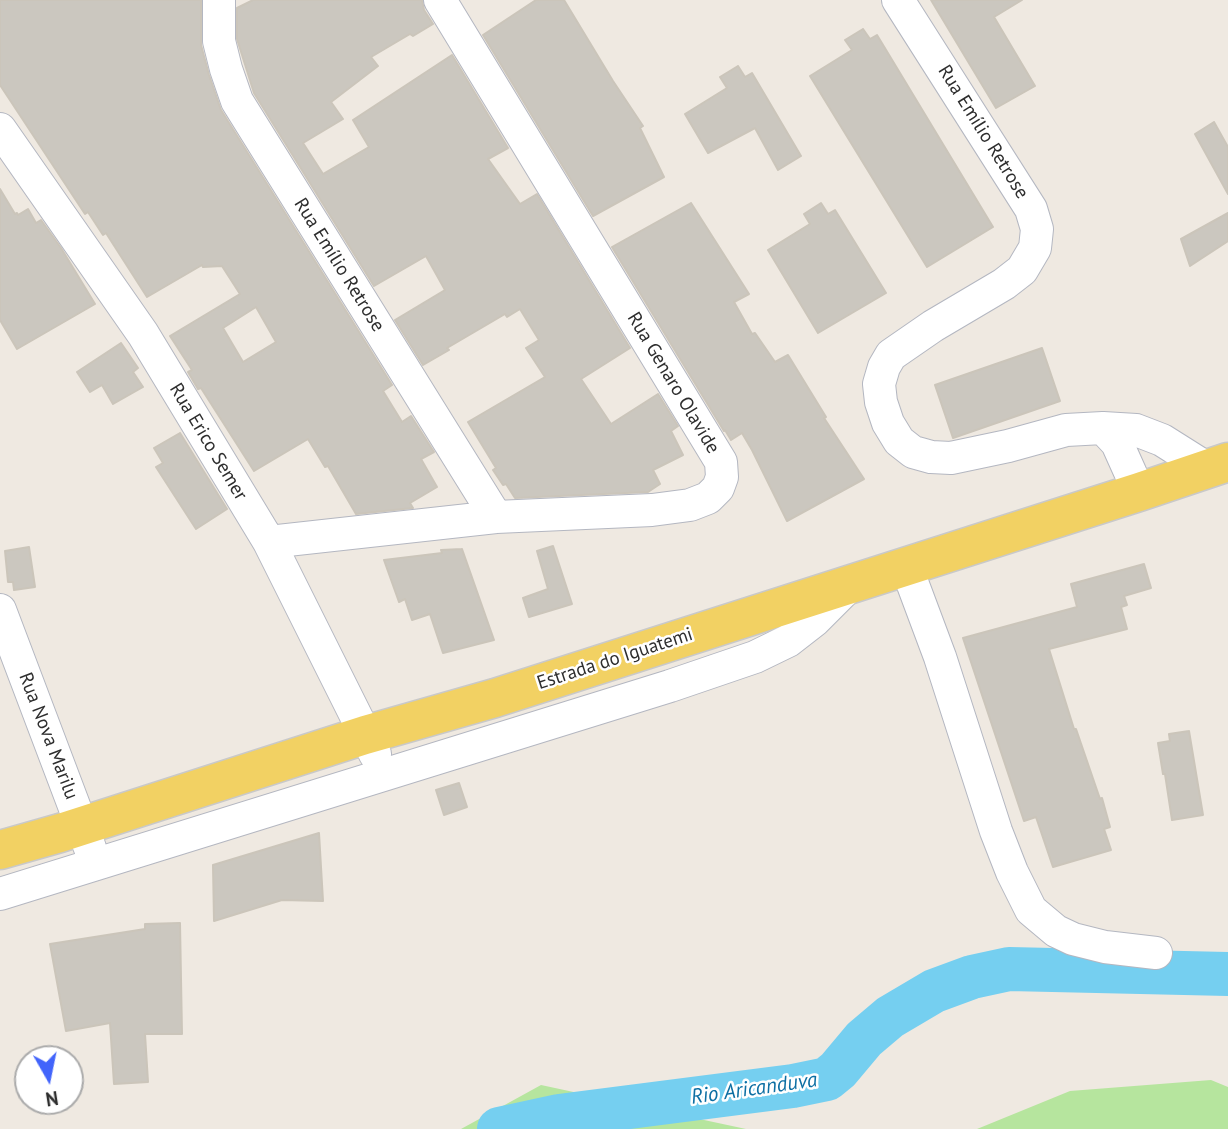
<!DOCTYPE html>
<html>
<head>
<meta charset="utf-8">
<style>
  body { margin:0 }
  #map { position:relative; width:1228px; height:1129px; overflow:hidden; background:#efe9e1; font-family:"PT Sans",sans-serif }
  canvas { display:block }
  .north { position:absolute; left:14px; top:1045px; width:70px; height:70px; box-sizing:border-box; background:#fff; border:2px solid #ababab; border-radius:50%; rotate:171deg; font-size:19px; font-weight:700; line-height:28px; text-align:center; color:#2e2e2e }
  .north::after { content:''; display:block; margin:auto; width:24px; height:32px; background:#4264fb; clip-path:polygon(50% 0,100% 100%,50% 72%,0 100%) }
</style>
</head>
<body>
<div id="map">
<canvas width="1228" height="1129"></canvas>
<div class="north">N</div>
</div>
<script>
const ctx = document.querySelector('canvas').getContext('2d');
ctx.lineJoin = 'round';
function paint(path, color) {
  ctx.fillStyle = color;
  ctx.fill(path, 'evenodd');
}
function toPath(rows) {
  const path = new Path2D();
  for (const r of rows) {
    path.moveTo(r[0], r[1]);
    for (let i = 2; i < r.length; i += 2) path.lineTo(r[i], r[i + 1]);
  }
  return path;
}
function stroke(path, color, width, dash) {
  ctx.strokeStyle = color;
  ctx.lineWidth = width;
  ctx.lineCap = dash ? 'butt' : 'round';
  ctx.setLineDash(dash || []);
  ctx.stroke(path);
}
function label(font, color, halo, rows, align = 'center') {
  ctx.font = font + ' "PT Sans",sans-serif';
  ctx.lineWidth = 5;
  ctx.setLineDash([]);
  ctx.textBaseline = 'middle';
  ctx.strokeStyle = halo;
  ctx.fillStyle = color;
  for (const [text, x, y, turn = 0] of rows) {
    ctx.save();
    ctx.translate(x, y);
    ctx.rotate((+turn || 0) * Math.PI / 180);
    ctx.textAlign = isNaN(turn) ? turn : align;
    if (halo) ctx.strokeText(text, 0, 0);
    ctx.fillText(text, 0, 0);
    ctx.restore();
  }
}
const green = toPath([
  [1211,1080,1228,1087,1228,1129,977,1129,1070,1091],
  [541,1085,746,1129,461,1129]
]);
const river = toPath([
  [499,1129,559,1116,793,1086,827,1079,838,1070,864,1039,890,1017,934,991,972,977,1009,969,1228,974]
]);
const building = toPath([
  [0,0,201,0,201,45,209,75,221,110,392,385,383,391,402,422,411,416,434,452,421,459,437,487,410,503,413,508,356,514,328,466,325,467,308,439,254,471,201,388,198,389,188,372,192,370,170,336,240,294,222,266,203,267,202,265,147,297,106,233,103,235,88,212,85,214,0,85,0,0],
  [256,307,276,342,243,362,223,328,256,307],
  [253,0,422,0,424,10,433,24,413,36,410,34,371,57,378,66,331,102,343,119,303,143,323,174,369,147,353,120,452,55,508,148,488,159,520,204,537,194,630,348,581,379,611,424,658,394,678,426,671,431,683,455,653,470,660,484,648,492,515,498,506,484,503,485,493,470,496,468,468,422,545,377,526,348,539,340,520,309,507,317,505,314,447,348,449,350,423,365,395,320,445,290,426,256,374,286,254,93,237,39,237,8,253,0],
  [536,0,564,0,613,81,643,126,640,128,664,177,593,216,483,35,536,0],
  [931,0,1022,0,994,17,1035,86,996,108,931,0],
  [863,29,870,39,877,35,993,227,927,267,810,76,852,50,845,40,863,29],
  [738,66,745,77,752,73,801,156,778,170,755,128,708,153,685,114,727,88,720,77,738,66],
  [1214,122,1228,147,1228,194,1195,134,1214,122],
  [0,189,15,214,17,213,18,215,28,209,36,223,41,220,61,248,95,304,17,349,0,320,0,189],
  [691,203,749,294,734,302,752,334,755,333,775,362,788,355,826,417,824,418,864,479,787,521,752,450,742,433,731,440,725,430,724,431,612,247,691,203],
  [821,203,828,214,835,210,886,293,818,333,768,250,810,224,804,214,821,203],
  [1228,213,1228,241,1190,266,1181,239,1228,213],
  [121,343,138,368,133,372,143,387,113,404,102,385,90,392,77,372,121,343],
  [1042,348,1060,401,953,438,935,385,1042,348],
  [180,433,227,509,196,529,156,467,163,463,154,448,180,433],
  [553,546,572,604,529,617,523,598,548,589,537,551,553,546],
  [29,547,35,587,14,590,13,582,8,582,5,551,29,547],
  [462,549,494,640,443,653,430,614,412,620,405,599,399,602,384,560,442,553,441,550,462,549],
  [1144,564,1151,588,1124,596,1127,605,1121,607,1127,629,1049,649,1074,729,1076,729,1100,799,1102,798,1110,827,1104,829,1111,850,1053,867,1036,817,1024,821,963,638,1077,607,1071,584,1144,564],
  [1189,731,1203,815,1172,820,1165,774,1163,774,1158,743,1170,741,1169,734,1189,731],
  [459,783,467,807,444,815,436,790,459,783],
  [319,833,323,901,282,900,214,921,213,865,319,833],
  [180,923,182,1034,145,1034,148,1082,114,1084,110,1023,66,1031,50,944,145,929,145,924,180,923]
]);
const minor = toPath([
  [219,0,219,41,226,69,237,101,496,517],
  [898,0,1031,209,1037,229,1035,248,1022,270,1004,284,933,326,891,355,884,367,879,384,881,402,888,423,899,441,913,452,931,457,951,458,1008,446,1066,430,1103,428,1136,430,1162,440,1208,469],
  [0,129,143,334,269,542,375,754],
  [1103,428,1117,443,1139,492],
  [269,542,496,517,652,510,690,505,708,498,718,488,722,477,721,462,440,0],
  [906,566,940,657,996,831,1012,872,1031,910,1056,931,1073,939,1105,947,1156,953],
  [0,610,90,848],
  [0,894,670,686,755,657,788,641,815,620,850,585]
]);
const major = toPath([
  [0,850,60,833,365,735,495,698,1139,492,1228,462]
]);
const streetNames = [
  ["Rua Emílio Retrose",983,132,58],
  ["Rua Emílio Retrose",339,265,58],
  ["Rua Genaro Olavide",673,383,59],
  ["Rua Erico Semer",208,442,59],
  ["Estrada do Iguatemi",615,659,-18],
  ["Rua Nova Marilu",48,736,69]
];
const waterNames = [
  ["Rio Aricanduva",754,1089,-8]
];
paint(green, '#b6e59e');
stroke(river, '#75cff0', 44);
paint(building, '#cbc7bf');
stroke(building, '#cbc5ba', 2);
stroke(minor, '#b4b7c1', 34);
stroke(major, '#c9c9c9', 41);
stroke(minor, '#fff', 32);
stroke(major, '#f2d163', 38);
label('19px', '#2e2e2e', '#fff', streetNames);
label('italic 21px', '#0d6fa3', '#fff', waterNames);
</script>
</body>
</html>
